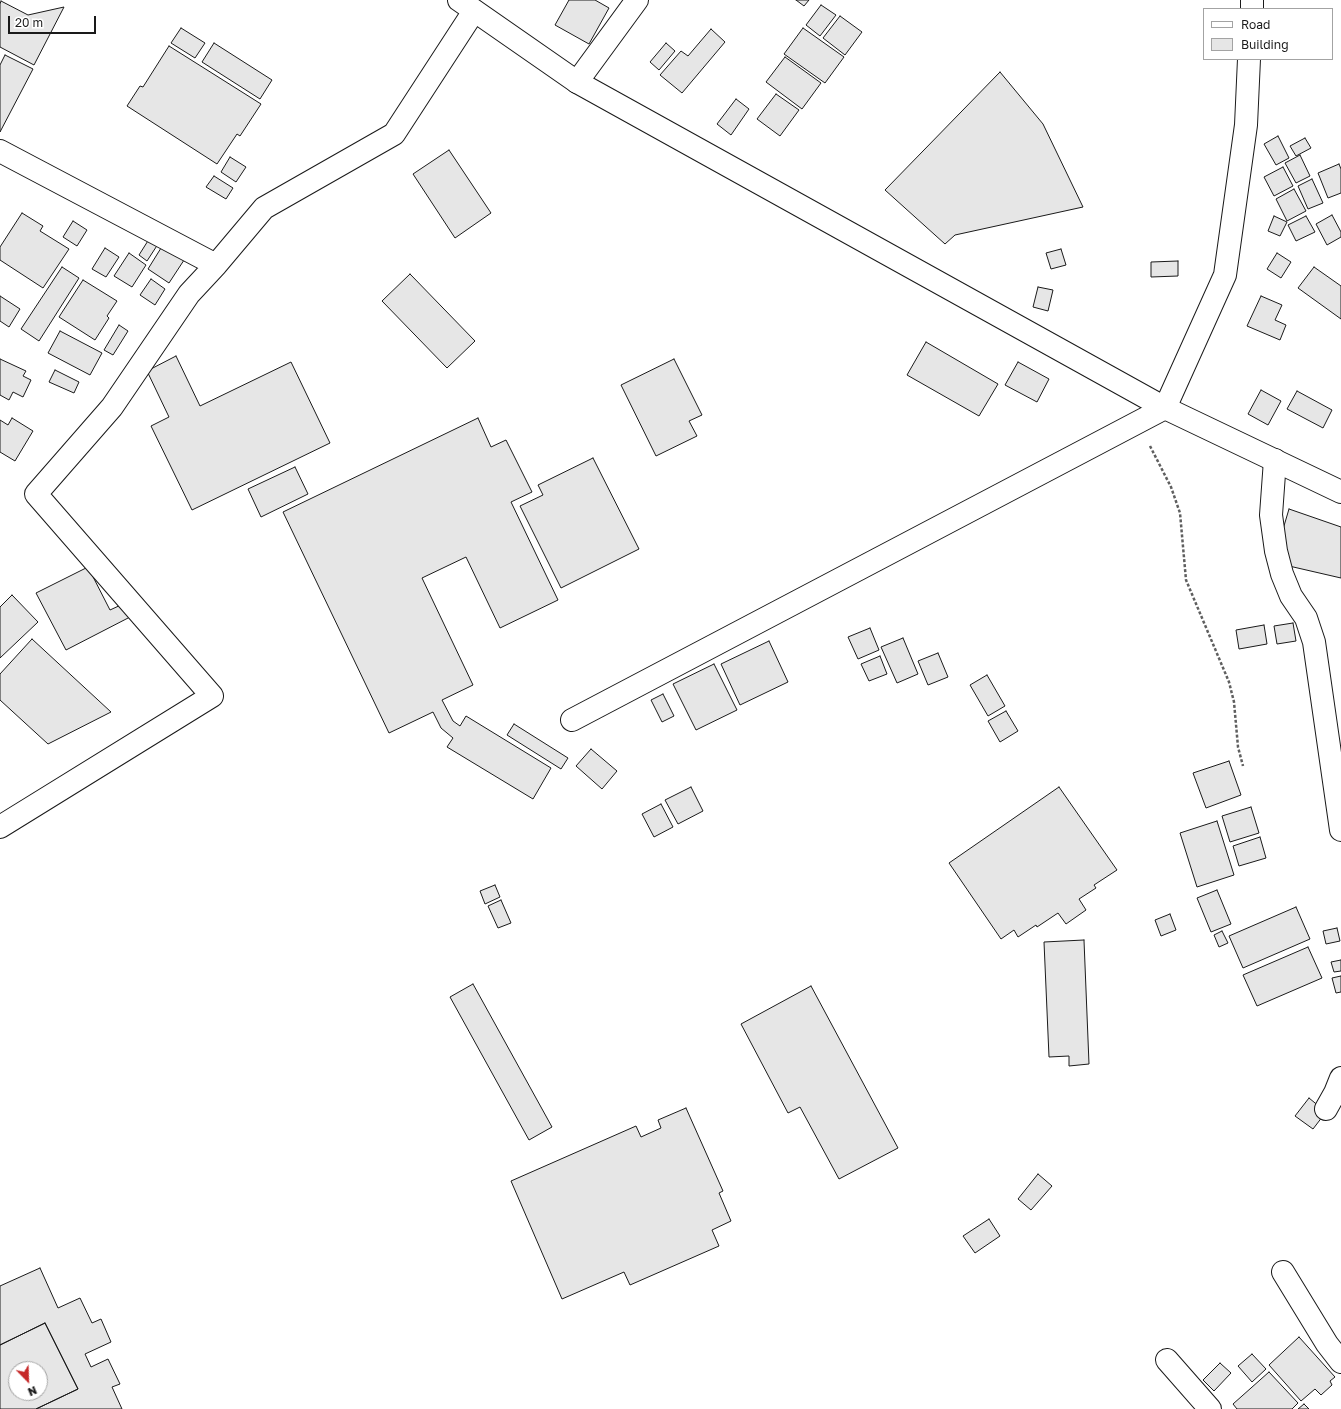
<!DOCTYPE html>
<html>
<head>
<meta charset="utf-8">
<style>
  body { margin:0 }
  #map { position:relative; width:1341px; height:1409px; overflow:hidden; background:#fff; font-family:"Golos Text",sans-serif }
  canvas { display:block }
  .legend { position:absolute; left:1203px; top:8px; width:130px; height:52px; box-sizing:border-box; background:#fff; border:1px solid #a3a3a3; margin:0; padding:5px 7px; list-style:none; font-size:12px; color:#1a1a1a }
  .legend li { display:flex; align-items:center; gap:8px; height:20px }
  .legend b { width:20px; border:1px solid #a3a3a3 }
  .north { position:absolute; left:8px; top:1361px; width:40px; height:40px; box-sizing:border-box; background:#fff; border:1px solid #a3a3a3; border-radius:50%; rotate:157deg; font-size:11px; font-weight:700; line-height:16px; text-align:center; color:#1a1a1a }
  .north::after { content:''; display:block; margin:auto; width:14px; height:18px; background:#c62828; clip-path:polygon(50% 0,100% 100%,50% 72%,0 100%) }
  .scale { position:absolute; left:8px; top:16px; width:88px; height:18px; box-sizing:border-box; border:2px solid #1a1a1a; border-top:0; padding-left:5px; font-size:12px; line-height:14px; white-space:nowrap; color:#1a1a1a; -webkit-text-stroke:3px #fff; paint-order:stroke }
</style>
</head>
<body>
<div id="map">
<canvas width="1341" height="1409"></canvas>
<ul class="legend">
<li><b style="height:5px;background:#fff"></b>Road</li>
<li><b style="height:11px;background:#e6e6e6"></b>Building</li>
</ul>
<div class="north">N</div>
<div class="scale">20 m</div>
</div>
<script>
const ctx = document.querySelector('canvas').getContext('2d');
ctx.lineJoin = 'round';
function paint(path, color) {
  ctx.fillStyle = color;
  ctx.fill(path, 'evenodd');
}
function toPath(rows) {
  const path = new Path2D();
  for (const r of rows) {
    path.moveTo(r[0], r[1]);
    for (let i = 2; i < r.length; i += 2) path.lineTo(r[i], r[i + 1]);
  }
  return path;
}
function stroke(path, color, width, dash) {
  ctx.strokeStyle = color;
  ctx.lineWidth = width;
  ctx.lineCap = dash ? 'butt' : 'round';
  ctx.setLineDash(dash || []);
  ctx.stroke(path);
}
const building = toPath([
  [569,0,595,0,609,8,589,44,555,25,569,0],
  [796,0,809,0,804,6,796,0],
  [1,1,28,15,64,7,34,65,0,47,0,4,1,1],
  [821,5,836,15,820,36,806,25,821,5],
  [840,16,862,32,845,55,823,38,840,16],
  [181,28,205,43,195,58,171,43,181,28],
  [803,28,844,57,825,83,784,54,803,28],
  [711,29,725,42,682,93,660,75,681,51,688,56,711,29],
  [214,43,272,80,260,99,202,62,214,43],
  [666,43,675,51,659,70,650,62,666,43],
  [169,46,261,104,240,136,237,134,217,164,127,106,140,86,143,87,169,46],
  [5,55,33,69,0,132,0,65,5,55],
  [785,57,821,83,802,109,766,82,785,57],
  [1000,72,1043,124,1083,207,955,235,945,244,885,190,1000,72],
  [776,94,799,110,780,136,757,119,776,94],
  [736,99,749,109,731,135,717,124,736,99],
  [1278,136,1289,158,1276,165,1264,144,1278,136],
  [1305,138,1311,148,1296,156,1290,146,1305,138],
  [449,150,491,213,455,238,413,174,449,150],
  [1300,155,1310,176,1296,183,1285,163,1300,155],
  [230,157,246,167,236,182,221,172,230,157],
  [1339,164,1341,169,1341,193,1328,198,1318,173,1339,164],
  [1283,167,1293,186,1274,196,1264,177,1283,167],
  [214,176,233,188,226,199,206,187,214,176],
  [1312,179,1323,203,1308,209,1298,186,1312,179],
  [1294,189,1306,211,1287,221,1276,199,1294,189],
  [22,213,43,226,40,231,69,249,43,288,0,260,0,247,22,213],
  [1332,215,1341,232,1341,237,1327,245,1316,224,1332,215],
  [1274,216,1287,222,1280,236,1268,231,1274,216],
  [1306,216,1315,232,1296,241,1288,225,1306,216],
  [73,221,87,230,77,246,63,237,73,221],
  [151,236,160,241,147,261,139,255,151,236],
  [166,240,188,254,169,283,148,269,166,240],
  [105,248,119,257,106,277,92,269,105,248],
  [1061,249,1066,265,1051,269,1046,253,1061,249],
  [129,253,146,265,132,287,114,276,129,253],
  [1277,253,1291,262,1281,278,1267,269,1277,253],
  [1178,261,1178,276,1151,277,1151,262,1178,261],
  [62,267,79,278,39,341,21,329,62,267],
  [1314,267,1341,286,1341,319,1298,288,1314,267],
  [410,274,475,341,447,368,382,301,410,274],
  [151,279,165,289,155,305,140,295,151,279],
  [83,280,117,301,107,316,109,318,95,340,59,317,83,280],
  [1038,287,1053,290,1048,311,1033,307,1038,287],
  [0,296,20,309,9,327,0,321,0,296],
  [1261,296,1282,305,1275,320,1286,325,1280,340,1247,326,1261,296],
  [119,325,128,331,113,355,104,350,119,325],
  [60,331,102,353,90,375,48,353,60,331],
  [926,342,998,384,979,416,907,375,926,342],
  [176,356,200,406,291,362,330,443,192,510,151,426,169,417,147,371,176,356],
  [0,359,26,371,23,376,31,380,23,397,13,392,9,400,0,395,0,359],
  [674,359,702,415,689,421,697,436,656,456,621,385,674,359],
  [1018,362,1049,379,1037,402,1005,385,1018,362],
  [55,370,79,382,74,393,49,382,55,370],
  [1261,390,1281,401,1268,425,1248,414,1261,390],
  [1297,391,1332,410,1323,428,1287,409,1297,391],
  [12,418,33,431,15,461,0,452,0,420,8,425,12,418],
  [478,418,491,447,506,440,532,492,511,502,558,600,500,628,466,557,422,578,473,685,442,700,453,721,460,726,466,716,551,768,533,799,447,747,453,738,441,728,433,712,389,733,283,512,478,418],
  [593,458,639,549,561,588,520,506,543,495,538,485,593,458],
  [295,467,308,494,261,517,248,489,295,467],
  [1289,509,1341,527,1341,578,1289,566,1281,536,1289,509],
  [88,567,110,610,123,604,130,617,66,650,36,593,88,567],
  [12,595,38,622,0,658,0,607,12,595],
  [1293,623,1296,641,1277,644,1274,626,1293,623],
  [1264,625,1267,644,1239,649,1236,630,1264,625],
  [870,628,879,650,858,659,848,637,870,628],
  [903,638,918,674,897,683,881,647,903,638],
  [32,639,111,712,48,744,0,700,0,674,32,639],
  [769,641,788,682,740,705,721,664,769,641],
  [938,653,948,677,928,685,918,661,938,653],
  [880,656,887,674,869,681,861,664,880,656],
  [714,664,737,710,696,730,673,684,714,664],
  [987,675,1005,706,988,716,970,685,987,675],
  [663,694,674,716,662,722,651,700,663,694],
  [1006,711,1018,731,1000,742,988,721,1006,711],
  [514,724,568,758,561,769,507,735,514,724],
  [591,749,617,771,602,789,576,766,591,749],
  [1229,761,1241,795,1206,808,1193,773,1229,761],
  [691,787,703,811,678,824,665,800,691,787],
  [1059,787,1117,870,1094,885,1096,888,1079,899,1086,910,1066,924,1058,913,1037,927,1036,925,1018,937,1014,930,1001,939,949,863,1059,787],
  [661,804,673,827,654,837,642,814,661,804],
  [1251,807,1259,833,1230,842,1222,816,1251,807],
  [1217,821,1234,875,1197,887,1180,833,1217,821],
  [1260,837,1266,858,1239,866,1233,846,1260,837],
  [495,885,500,897,485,904,480,891,495,885],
  [1217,890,1231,924,1211,932,1197,898,1217,890],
  [501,900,511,923,498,928,488,906,501,900],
  [1296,907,1310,939,1243,968,1229,936,1296,907],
  [1170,914,1176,930,1161,936,1155,920,1170,914],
  [1337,928,1340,941,1326,944,1323,931,1337,928],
  [1222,931,1228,943,1219,947,1214,935,1222,931],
  [1084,940,1089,1064,1069,1066,1069,1056,1049,1057,1044,942,1084,940],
  [1308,947,1322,978,1257,1006,1243,975,1308,947],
  [1341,960,1341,971,1334,972,1331,962,1341,960],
  [1341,976,1341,992,1336,993,1332,978,1341,976],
  [473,984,552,1127,529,1140,450,997,473,984],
  [811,986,898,1148,839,1179,800,1107,788,1113,741,1024,811,986],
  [1309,1098,1326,1112,1313,1129,1295,1116,1309,1098],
  [686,1108,723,1191,719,1193,731,1221,712,1230,719,1246,630,1285,624,1272,562,1299,511,1181,636,1126,641,1137,661,1128,658,1120,686,1108],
  [1038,1174,1052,1186,1031,1210,1018,1199,1038,1174],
  [989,1219,1000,1236,975,1253,963,1236,989,1219],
  [40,1268,58,1308,80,1298,92,1323,101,1319,111,1342,85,1354,91,1367,108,1359,120,1384,112,1387,122,1409,36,1409,78,1389,45,1323,0,1345,0,1286,40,1268],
  [45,1323,78,1389,36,1409,0,1409,0,1345,45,1323],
  [16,1369,40,1369,40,1393,16,1393,16,1369],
  [1299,1337,1335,1377,1330,1381,1332,1385,1321,1395,1315,1389,1301,1401,1269,1365,1299,1337],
  [1252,1354,1266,1369,1252,1382,1238,1366,1252,1354],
  [1220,1363,1231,1373,1214,1391,1203,1380,1220,1363],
  [1269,1372,1298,1403,1292,1409,1237,1409,1233,1404,1269,1372],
  [1304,1404,1309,1409,1298,1409,1304,1404]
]);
const path = toPath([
  [1150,446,1171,487,1180,513,1186,580,1229,682,1234,702,1238,747,1243,766]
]);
const minor = toPath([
  [1252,9,1252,0],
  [577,82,637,0],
  [0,151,216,265],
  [1275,460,1271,515,1276,551,1282,574,1291,596,1306,618,1314,642,1341,830],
  [572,720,1165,408,1225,275,1246,125,1249,59],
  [0,827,212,696,36,494,112,407,189,294,216,265,264,208,394,134,474,11],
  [1326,1109,1335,1093,1341,1078],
  [1283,1272,1327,1344,1341,1362],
  [1167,1360,1210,1409]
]);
const major = toPath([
  [459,0,577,82,1165,408,1341,492]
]);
paint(building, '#e6e6e6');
stroke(building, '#1a1a1a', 1);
stroke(minor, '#1a1a1a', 24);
stroke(major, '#1a1a1a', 24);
stroke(path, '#5f5f5f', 2.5, [3, 2]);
stroke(minor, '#fff', 22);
stroke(major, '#fff', 22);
</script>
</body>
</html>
